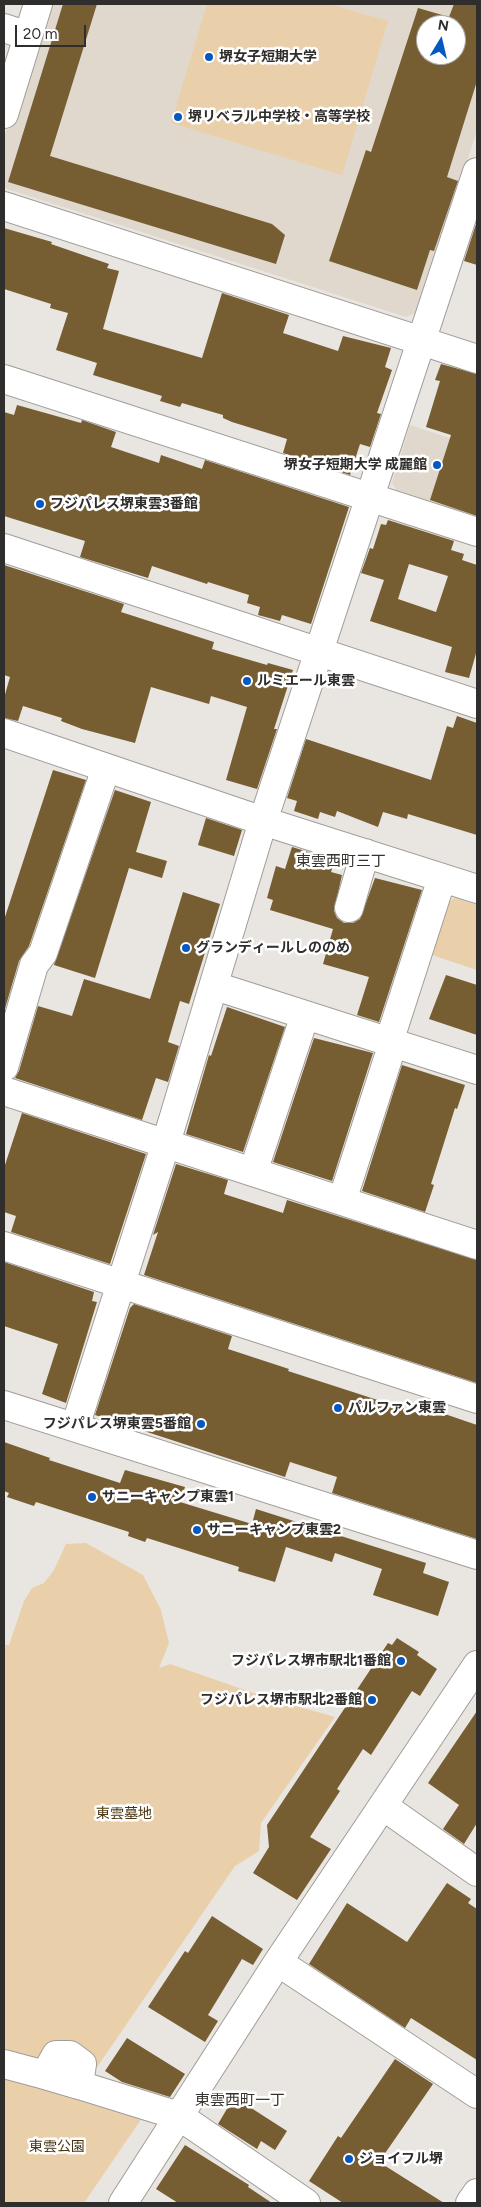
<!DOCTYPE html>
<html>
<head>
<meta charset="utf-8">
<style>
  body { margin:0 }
  #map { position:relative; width:481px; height:2207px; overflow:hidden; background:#e9e5e1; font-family:Figtree,sans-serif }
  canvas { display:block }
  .frame { position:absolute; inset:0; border:5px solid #302e2c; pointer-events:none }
  .north { position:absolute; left:416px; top:15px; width:50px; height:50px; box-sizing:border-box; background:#fff; border:1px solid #acabab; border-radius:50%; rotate:9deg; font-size:14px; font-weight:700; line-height:20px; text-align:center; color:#302e2c }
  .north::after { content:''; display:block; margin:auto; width:18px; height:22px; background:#0558c1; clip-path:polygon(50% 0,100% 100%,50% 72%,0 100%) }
  .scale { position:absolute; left:15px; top:25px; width:71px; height:22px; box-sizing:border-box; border:2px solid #302e2c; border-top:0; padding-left:6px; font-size:15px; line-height:18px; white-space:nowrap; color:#302e2c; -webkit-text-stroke:4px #fff; paint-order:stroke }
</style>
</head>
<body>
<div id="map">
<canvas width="481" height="2207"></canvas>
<div class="frame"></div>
<div class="north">N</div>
<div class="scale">20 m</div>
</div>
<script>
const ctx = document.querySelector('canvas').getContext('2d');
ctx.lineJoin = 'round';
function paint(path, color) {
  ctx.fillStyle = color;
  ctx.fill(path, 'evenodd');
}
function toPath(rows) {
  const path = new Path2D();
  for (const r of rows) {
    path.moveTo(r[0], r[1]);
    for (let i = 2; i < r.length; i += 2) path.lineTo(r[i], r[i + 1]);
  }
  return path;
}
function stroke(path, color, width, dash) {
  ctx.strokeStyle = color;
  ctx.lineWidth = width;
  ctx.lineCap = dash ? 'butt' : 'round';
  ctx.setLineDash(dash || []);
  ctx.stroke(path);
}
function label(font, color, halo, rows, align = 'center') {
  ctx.font = font + ' Figtree,"Noto Sans JP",sans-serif';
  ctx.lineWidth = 5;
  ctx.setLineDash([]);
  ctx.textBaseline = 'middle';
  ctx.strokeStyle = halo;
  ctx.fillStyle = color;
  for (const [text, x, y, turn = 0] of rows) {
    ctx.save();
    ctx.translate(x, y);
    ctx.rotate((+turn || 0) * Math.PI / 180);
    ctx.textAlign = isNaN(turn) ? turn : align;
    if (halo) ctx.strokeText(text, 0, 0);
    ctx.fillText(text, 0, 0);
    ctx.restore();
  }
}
const built = toPath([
  [47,4,477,4,477,130,419,312,406,317,4,188,4,138],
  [426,25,456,25,456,55,426,55],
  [410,425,477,447,477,520,399,495,392,483]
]);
const green = toPath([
  [207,4,329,4,388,21,342,175,171,123],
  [455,898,477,905,477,970,429,954,445,904],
  [86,1543,143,1575,161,1610,169,1643,159,1668,170,1664,265,1697,335,1717,261,1823,259,1851,235,1866,93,2073,57,2044,142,2118,84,2203,4,2203,4,1645,9,1645,24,1601,32,1588,44,1583,54,1570,66,1544]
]);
const building = toPath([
  [63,4,97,4,50,156,272,224,285,235,276,264,8,182],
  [454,4,477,4,477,81,447,177,458,181,434,251,430,250,417,290,329,261,366,150,371,152,418,8,449,17],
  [426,25,456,25,456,55,426,55],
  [477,221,477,265,464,261],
  [4,228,52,242,51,244,109,264,107,268,119,271,103,329,202,358,222,293,289,315,283,333,338,351,343,336,391,348,385,367,392,370,377,413,381,414,370,447,360,444,350,475,283,453,287,439,232,422,223,418,223,415,182,403,180,407,160,401,162,396,93,375,97,363,56,350,68,313,50,308,51,304,4,289],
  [441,364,477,374,477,516,430,500,451,435,426,427,440,381,435,380],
  [17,405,81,423,82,420,116,432,111,447,159,463,161,455,202,469,205,460,349,507,311,624,282,615,280,621,258,615,260,607,247,603,249,595,208,582,207,584,152,566,148,578,80,557,85,541,4,516,4,412,14,415],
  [388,520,454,541,451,550,464,554,462,560,477,565,477,650,469,678,445,672,452,647,370,621,384,580,361,573,370,548,373,549,381,524,386,525],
  [409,564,448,576,436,612,398,599],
  [4,565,124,604,121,612,214,642,212,649,267,665,268,663,293,670,274,729,277,729,257,789,226,780,247,707,211,696,209,704,151,687,135,743,82,729,61,721,62,718,23,706,18,721,4,718,4,698,10,677,4,675],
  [457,716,477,723,477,835,408,814,407,819,383,812,378,827,337,811,335,817,320,812,318,819,294,811,297,801,287,798,306,739,431,780,447,726,453,728],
  [53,770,86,780,29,946,19,961,4,1012,4,920],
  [115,790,151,802,136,852,167,861,162,878,129,868,95,978,54,965],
  [206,818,242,830,234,856,198,845],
  [292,847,335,860,331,872,342,875,334,911,337,918,344,923,353,923,360,919,375,878,422,890,379,1022,357,1015,369,977,323,964,333,929,270,910,273,900,267,898,276,866,285,869],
  [183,892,220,904,189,1004,180,1001,168,1042,179,1046,168,1082,156,1078,142,1120,15,1078,19,1071,38,1006,72,1016,84,979,150,999],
  [446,975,477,985,477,1035,429,1019],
  [227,1007,285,1027,243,1152,186,1134,209,1055,211,1056],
  [314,1038,373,1053,332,1181,273,1162],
  [402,1065,465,1085,457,1109,455,1108,431,1184,434,1185,425,1212,362,1191],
  [22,1113,146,1154,110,1264,11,1232,16,1216,4,1212,4,1168],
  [176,1164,228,1180,224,1194,283,1213,287,1200,477,1260,477,1383,144,1275,158,1232,153,1235],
  [4,1262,94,1292,92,1301,97,1302,66,1403,42,1394,58,1344,4,1326],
  [134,1304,232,1336,228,1349,289,1369,288,1371,427,1416,428,1414,434,1416,436,1411,477,1425,477,1539,332,1493,337,1477,290,1462,285,1477,95,1415,130,1308],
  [4,1442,50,1458,49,1460,120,1483,125,1470,185,1487,180,1502,252,1524,256,1509,426,1563,423,1573,449,1582,438,1616,373,1595,382,1569,335,1553,332,1562,286,1547,275,1582,238,1571,239,1567,147,1538,145,1542,128,1536,129,1532,36,1502,34,1506,7,1497,9,1493,4,1491],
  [397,1638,419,1652,417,1655,437,1669,420,1696,412,1691,371,1755,363,1749,337,1789,340,1791,310,1837,331,1849,297,1900,253,1873,269,1847,267,1825,388,1643,392,1645],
  [477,1711,477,1823,464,1844,443,1829,459,1805,428,1783],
  [447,1883,471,1899,468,1903,477,1909,477,2060,411,2018,405,2028,309,1964,347,1903,407,1942],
  [212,1916,263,1949,253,1965,242,1959,208,2015,218,2021,205,2042,148,2007,185,1951,188,1953],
  [127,2038,185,2074,170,2097,122,2082,105,2071],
  [395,2059,433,2084,379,2162,444,2203,343,2203,309,2181,338,2136,341,2138],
  [234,2097,287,2131,275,2150,261,2141,257,2149,218,2124],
  [185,2145,249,2185,248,2187,272,2203,178,2203,156,2189]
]);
const minor = toPath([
  [4,28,28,36],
  [4,114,38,4],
  [4,206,477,359],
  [4,379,477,532],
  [4,548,477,704],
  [4,733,263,821,477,889],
  [349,908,365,853],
  [215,986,477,1070],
  [389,1042,442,878],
  [4,1067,34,965,43,953,106,768],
  [4,1091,477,1245],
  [253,1172,305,1015],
  [342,1201,393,1043],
  [4,1246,477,1399],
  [4,1405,477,1555],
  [75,1427,166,1143,263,821,477,172],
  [383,1806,477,1872],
  [278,1962,477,2094],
  [4,2064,45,2075],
  [79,2085,45,2075,56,2055,70,2055,82,2064,79,2085,179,2116,306,2203],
  [123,2203,278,1962,477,1665],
  [470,2203,477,2193]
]);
const markers = [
  [209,57,5,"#0558c1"],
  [178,117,5,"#0558c1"],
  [437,465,5,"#0558c1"],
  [40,504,5,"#0558c1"],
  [247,681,5,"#0558c1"],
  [186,948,5,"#0558c1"],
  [338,1408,5,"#0558c1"],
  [201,1424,5,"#0558c1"],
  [92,1497,5,"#0558c1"],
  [197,1530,5,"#0558c1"],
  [401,1661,5,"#0558c1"],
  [372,1700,5,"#0558c1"],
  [349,2159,5,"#0558c1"]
];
const poiNames = [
  ["堺女子短期大学",219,57],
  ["堺リベラル中学校・高等学校",188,117],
  ["堺女子短期大学 成麗館",427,465,"right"],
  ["フジパレス堺東雲3番館",50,504],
  ["ルミエール東雲",257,681],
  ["グランディールしののめ",196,948],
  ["パルファン東雲",348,1408],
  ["フジパレス堺東雲5番館",191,1424,"right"],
  ["サニーキャンプ東雲1",102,1497],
  ["サニーキャンプ東雲2",207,1530],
  ["フジパレス堺市駅北1番館",391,1661,"right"],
  ["フジパレス堺市駅北2番館",362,1700,"right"],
  ["ジョイフル堺",359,2159]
];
const parkNames = [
  ["東雲墓地",124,1814],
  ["東雲公園",57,2147]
];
const neighbourhoodNames = [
  ["東雲西町三丁",341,862],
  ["東雲西町一丁",240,2101]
];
paint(built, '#e0d8cd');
paint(green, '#e9d0aa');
paint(building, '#765d32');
stroke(minor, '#a09d98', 30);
stroke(minor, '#fff', 28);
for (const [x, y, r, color] of markers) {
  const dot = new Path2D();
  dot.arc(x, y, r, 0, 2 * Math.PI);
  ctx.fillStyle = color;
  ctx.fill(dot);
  stroke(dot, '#fff', 2);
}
label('bold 14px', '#302e2c', '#fff', poiNames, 'left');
label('14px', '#493510', '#fff', parkNames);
label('15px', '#36332f', '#fff', neighbourhoodNames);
</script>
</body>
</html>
